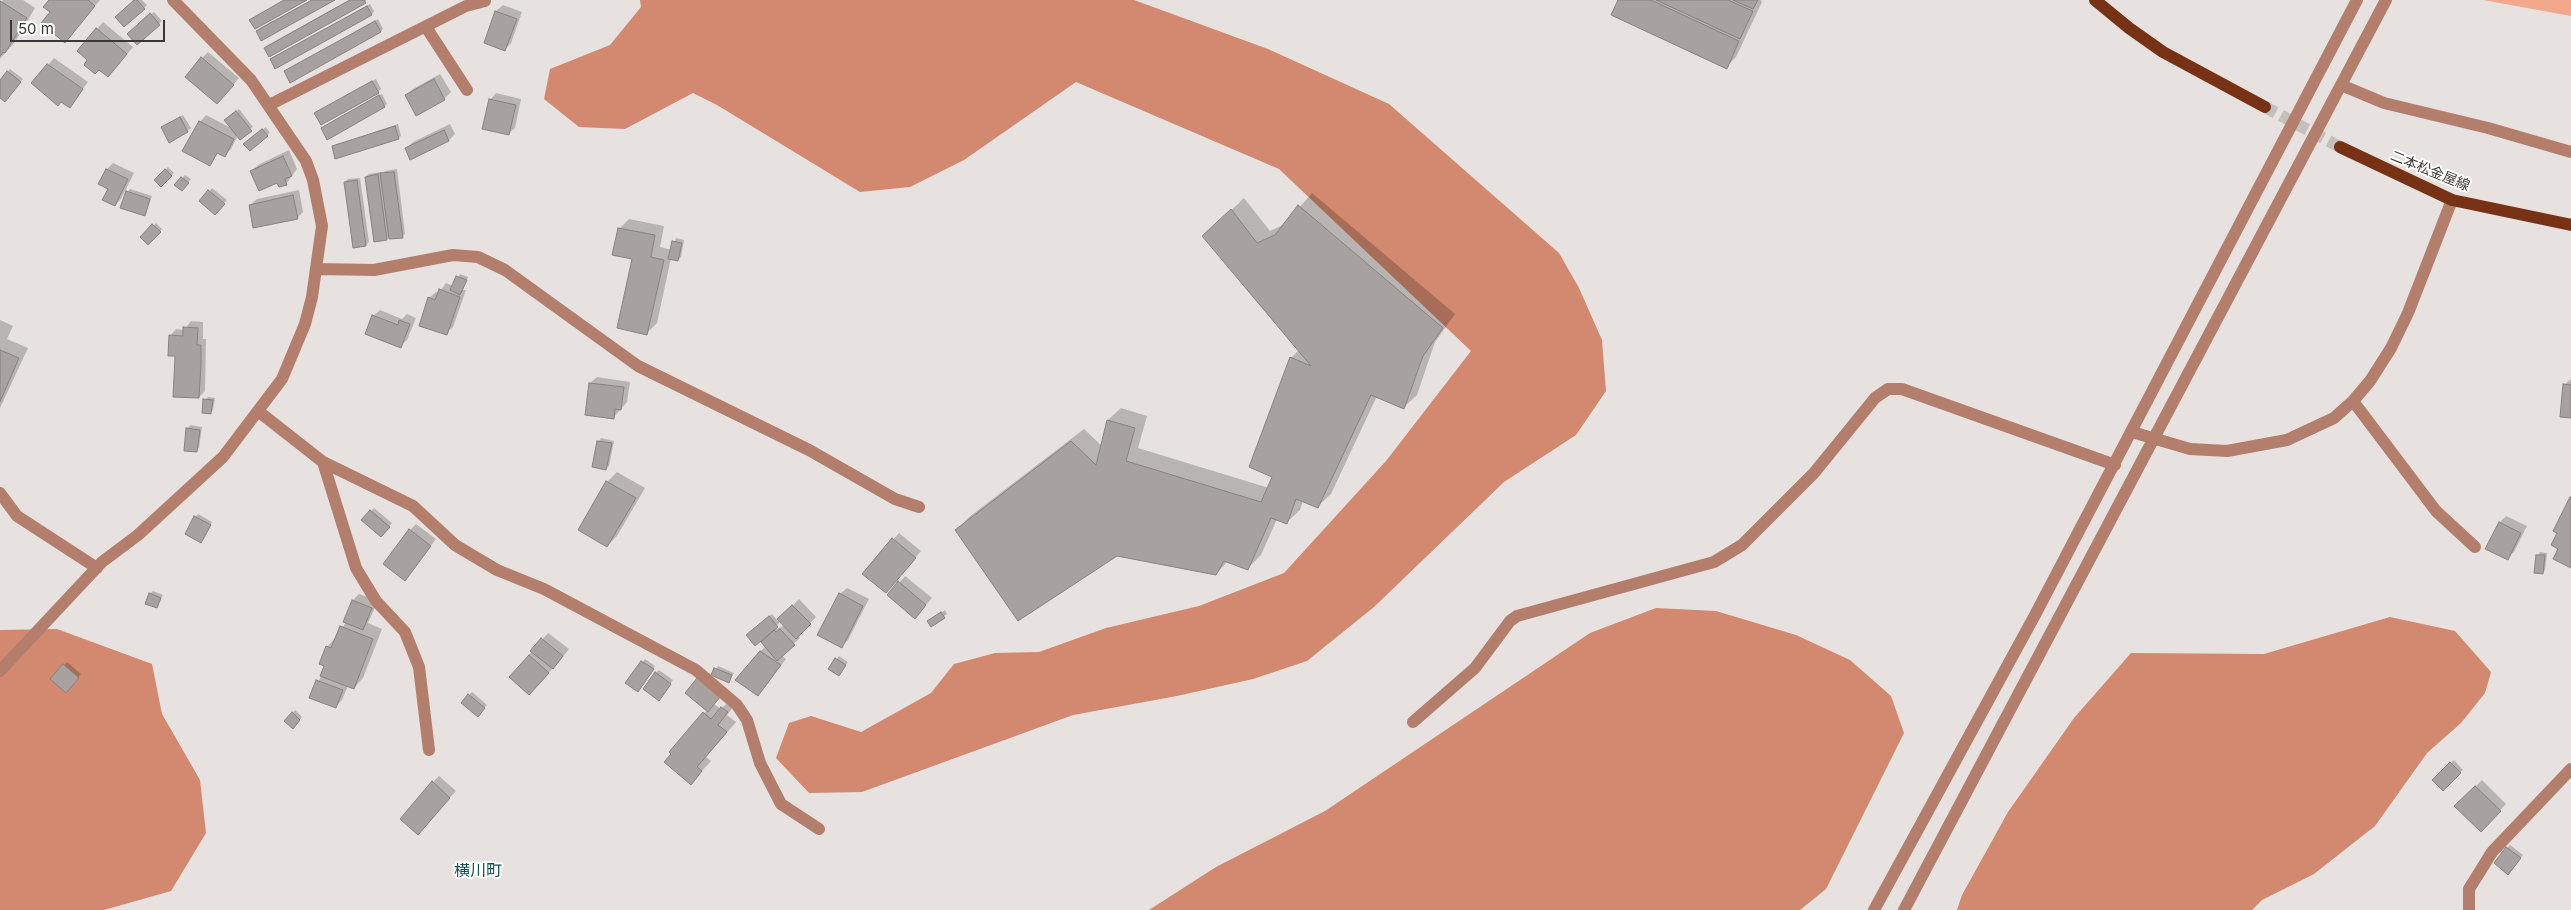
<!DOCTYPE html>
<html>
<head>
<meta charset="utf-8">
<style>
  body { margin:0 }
  #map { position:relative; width:2571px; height:910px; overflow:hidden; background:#e7e1df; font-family:Inter,sans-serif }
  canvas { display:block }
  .scale { position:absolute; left:10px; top:20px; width:155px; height:22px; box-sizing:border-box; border:2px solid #3b3837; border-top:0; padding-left:6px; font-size:15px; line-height:18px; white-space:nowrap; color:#3b3837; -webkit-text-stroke:4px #fff; paint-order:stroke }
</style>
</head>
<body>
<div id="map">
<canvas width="2571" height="910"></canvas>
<div class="scale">50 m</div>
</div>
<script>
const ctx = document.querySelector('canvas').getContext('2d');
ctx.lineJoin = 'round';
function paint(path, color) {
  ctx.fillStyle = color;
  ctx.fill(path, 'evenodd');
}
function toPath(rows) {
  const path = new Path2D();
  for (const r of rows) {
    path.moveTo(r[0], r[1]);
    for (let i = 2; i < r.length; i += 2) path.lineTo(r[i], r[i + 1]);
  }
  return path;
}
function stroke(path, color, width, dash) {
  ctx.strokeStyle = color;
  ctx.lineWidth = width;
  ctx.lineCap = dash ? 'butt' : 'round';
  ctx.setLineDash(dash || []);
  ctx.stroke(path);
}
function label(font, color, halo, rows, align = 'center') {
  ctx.font = font + ' Inter,"Noto Sans JP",sans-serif';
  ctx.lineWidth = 4;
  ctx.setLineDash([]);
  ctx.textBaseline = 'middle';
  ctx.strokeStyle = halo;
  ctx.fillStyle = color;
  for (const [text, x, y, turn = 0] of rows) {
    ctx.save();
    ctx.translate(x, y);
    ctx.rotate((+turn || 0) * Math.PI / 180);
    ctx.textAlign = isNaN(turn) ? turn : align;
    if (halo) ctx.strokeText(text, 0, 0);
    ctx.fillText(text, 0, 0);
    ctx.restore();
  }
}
const forest = toPath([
  [640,0,1134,0,1268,49,1389,104,1559,253,1579,288,1602,340,1606,391,1576,435,1504,482,1374,607,1307,661,1253,679,1177,696,1073,715,862,792,809,793,776,758,789,723,811,716,861,732,931,693,954,664,995,653,1039,652,1106,628,1199,606,1284,573,1386,461,1471,351,1279,169,1076,82,964,160,910,187,860,192,717,105,693,93,625,129,579,127,544,99,550,69,610,45,641,7],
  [1656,608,1716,611,1796,635,1850,660,1891,696,1904,733,1826,889,1800,910,1149,910,1216,867,1325,811,1590,633],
  [2390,617,2455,631,2491,672,2485,693,2461,723,2427,753,2375,826,2314,874,2262,900,2252,910,1957,910,1962,895,2008,812,2074,718,2131,653,2264,654],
  [57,629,152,664,162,714,200,780,206,833,171,891,104,910,0,910,0,630]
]);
const water = toPath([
  [2483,0,2571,0,2571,16]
]);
const shadow = toPath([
  [3,0,23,0,35,8,15,42,0,59,0,3],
  [50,0,100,0,65,41,52,12],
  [135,0,142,0,147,5,144,8],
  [311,0,332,0,257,31,260,28],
  [349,0,367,0,265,48,268,45],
  [1620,0,1761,0,1762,2,1736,57,1726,67],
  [370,4,374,11,372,14,276,67,274,57],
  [503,5,522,12,511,43,505,49,485,42,496,11],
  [154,12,162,21,137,43,129,34],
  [378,19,383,29,381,31,285,71],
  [103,22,133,47,114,70,89,60,78,51],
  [208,52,239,78,224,96,202,58],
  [54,58,88,82,70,106,61,100,48,65],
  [10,69,23,79,8,98,0,97,0,82],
  [440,74,451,92,444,99,417,114,407,95,413,89],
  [376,79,381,89,378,92,319,111],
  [496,93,521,99,515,128,508,134,490,100],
  [382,94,387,104,384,106,322,128],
  [239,109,253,127,238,135,231,149,225,155,219,152,209,165,200,122,206,115,233,129,229,117],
  [183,115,191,128,170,141,165,125],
  [398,124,401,136,398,138,333,146],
  [450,124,455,134,449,140,406,148,413,142],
  [266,127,270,133,267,135,248,141],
  [289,150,297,169,286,184,252,171,258,165],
  [113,163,134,173,121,199,115,205,110,188,100,184,107,169],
  [168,167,174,173,161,185,156,180],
  [397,169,405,234,402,236,390,235,387,239,366,177,369,174,381,172,381,175,385,171],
  [185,175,191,179,185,187,176,185],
  [360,178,369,242,366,245,345,182,348,179],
  [212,188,227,200,215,213,201,201],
  [130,189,152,196,145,214,127,192],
  [299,190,303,212,297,218,250,205,257,199],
  [1312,193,1455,314,1435,342,1417,395,1404,407,1377,396,1331,494,1318,506,1303,500,1300,510,1287,522,1277,519,1261,555,1248,568,1228,561,1216,574,1117,554,957,530,969,517,1084,429,1102,446,1108,420,1121,408,1147,416,1138,448,1269,488,1273,476,1291,358,1299,350,1217,224,1244,198,1270,231,1285,224],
  [629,219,664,226,660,247,672,250,676,238,684,240,681,257,678,260,671,258,657,323,647,333,634,258,619,229],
  [156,223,162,229,148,244,142,237],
  [460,274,468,277,463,290,466,290,453,327,446,333,429,298,436,292,439,293,446,283,453,286],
  [380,310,402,319,407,314,416,318,407,340,400,346,373,316],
  [0,320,13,326,7,339,28,348,0,408],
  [191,321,203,322,203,339,206,339,205,391,199,397,176,355,170,336,176,329,184,330],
  [597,377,630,382,627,402,614,417,590,383],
  [2571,379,2571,417,2564,385],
  [208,397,215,398,213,410,210,413,205,400],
  [190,425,202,427,199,448,196,451,188,428],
  [601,438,614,441,609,466,606,469,594,466,599,441],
  [617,472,645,488,617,536,607,546,579,529,607,482],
  [374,508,392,523,381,535,363,520],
  [198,514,212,522,201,541,195,517],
  [2506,516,2527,526,2514,552,2507,558,2500,522],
  [416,524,436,539,405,579,410,530],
  [899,533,921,551,892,585,864,574],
  [2540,552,2547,553,2545,570,2543,573,2538,555],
  [905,576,932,598,921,611,889,595],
  [847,588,869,599,848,640,842,646,840,594],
  [153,591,163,595,156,607,150,594],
  [359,594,378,601,368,623,382,629,363,678,354,688,348,686,342,700,336,706,311,697,326,666,327,647,337,636,346,622,353,600],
  [799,599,816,617,798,635,800,638,781,655,786,659,758,695,737,680,753,658,766,646,771,633,751,633,772,614,778,621],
  [781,621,785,625,777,629,775,627],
  [945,610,947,614,931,625,932,619],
  [548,633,569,649,559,662,535,687,510,677],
  [839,656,848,662,842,671,830,668],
  [645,659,655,666,641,687,627,682],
  [67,662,81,674,69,688,52,679],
  [718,666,734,673,729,681,713,674],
  [659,670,673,680,662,696,656,673],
  [472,692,487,705,478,715,462,703],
  [732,698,737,702,727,715,736,722,706,757,711,761,691,783,671,752,707,710,714,704,721,709],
  [295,710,302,717,293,727,286,720],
  [2454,760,2463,770,2443,789,2434,780],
  [439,776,456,791,424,827,433,782],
  [2482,780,2506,804,2481,830,2456,806],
  [2510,845,2523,855,2511,870,2495,863]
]);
const building = toPath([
  [49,0,88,0,95,6,65,43,41,23,50,12,43,7,49,0],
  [134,0,137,0,145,9,124,27,115,17,134,0],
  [284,0,307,0,255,29,249,20,284,0],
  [312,0,335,0,261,41,256,31,312,0],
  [350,0,364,0,366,3,269,57,264,48,350,0],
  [1618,0,1651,0,1739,41,1727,69,1611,15,1618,0],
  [1656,0,1728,0,1753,11,1740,39,1656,0],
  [1733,0,1758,0,1753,9,1733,0],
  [0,1,27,18,5,53,3,52,0,56,0,1],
  [367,6,372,15,275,69,270,59,367,6],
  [495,11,517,19,505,51,484,43,495,11],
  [150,13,160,25,137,45,127,34,150,13],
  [375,21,381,32,290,83,284,71,375,21],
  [96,28,127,54,108,77,99,70,95,74,84,65,87,60,77,51,96,28],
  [201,57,234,85,217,104,185,77,201,57],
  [47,64,83,89,70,108,61,102,58,106,31,83,47,64],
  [7,71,21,82,5,102,0,98,0,80,7,71],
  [434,79,445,100,416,116,405,95,434,79],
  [372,81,379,93,321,125,314,113,372,81],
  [379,95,385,107,327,140,321,128,379,95],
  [489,99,516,105,509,135,482,129,489,99],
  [236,111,252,131,240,140,224,120,236,111],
  [180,117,188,132,169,143,161,127,180,117],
  [199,121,234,139,225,157,217,153,210,166,182,151,199,121],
  [395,126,399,139,335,159,332,146,395,126],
  [262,129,268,136,250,151,243,144,262,129],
  [444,130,449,141,410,160,405,148,444,130],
  [283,156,292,176,285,179,287,185,279,187,277,183,259,191,250,171,283,156],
  [106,169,128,179,115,206,102,200,108,189,98,184,106,169],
  [165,169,172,176,161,187,154,180,165,169],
  [394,172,403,238,389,239,380,173,394,172],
  [378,174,387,240,374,242,365,177,378,174],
  [181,177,189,183,182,191,174,185,181,177],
  [357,180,366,246,353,248,344,182,357,180],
  [208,190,225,204,215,215,199,201,208,190],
  [126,191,150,199,145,216,120,208,126,191],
  [293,195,298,219,253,228,249,205,293,195],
  [1298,205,1443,328,1423,356,1404,409,1371,395,1318,508,1296,499,1287,524,1271,518,1248,570,1224,561,1216,575,1117,556,1018,621,955,530,1071,441,1096,465,1107,420,1135,428,1126,461,1261,502,1272,477,1249,467,1290,357,1311,366,1202,236,1231,209,1257,243,1275,235,1298,205],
  [152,224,161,232,148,245,140,237,152,224],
  [618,228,655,235,651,257,664,260,647,335,617,328,632,259,612,255,618,228],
  [672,241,682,243,678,261,668,259,672,241],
  [456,276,467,280,460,295,450,290,456,276],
  [439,289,460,297,447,335,419,326,428,297,435,300,439,289],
  [372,315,398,325,399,320,410,324,401,348,365,334,372,315],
  [183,327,198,328,197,345,201,345,201,365,199,398,173,397,175,356,168,356,169,335,183,336,183,327],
  [0,350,19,358,0,402,0,350],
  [589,383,624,387,621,410,615,409,614,419,585,415,589,383],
  [2563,384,2571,385,2571,418,2560,417,2563,384],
  [203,399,213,400,211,414,202,413,203,399],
  [186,428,200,430,197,452,184,451,186,428],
  [597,441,612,443,606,470,592,467,597,441],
  [606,481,636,498,607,547,578,530,606,481],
  [2570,497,2571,497,2571,568,2553,559,2558,549,2551,545,2557,533,2553,531,2570,497],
  [370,510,390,527,381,537,361,520,370,510],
  [194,516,211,525,201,543,185,534,194,516],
  [2499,522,2521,533,2508,560,2485,549,2499,522],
  [409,529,431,546,405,581,383,564,409,529],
  [892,538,916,558,886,593,862,574,892,538],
  [2536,555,2545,555,2543,574,2534,573,2536,555],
  [898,581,926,605,915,619,887,595,898,581],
  [149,593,161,598,157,608,145,604,149,593],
  [839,593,863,606,842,648,817,635,839,593],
  [352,600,372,608,363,630,343,622,352,600],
  [792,605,811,624,796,639,777,619,792,605],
  [941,612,945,618,931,627,927,621,941,612],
  [769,616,778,627,755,646,746,635,769,616],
  [340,626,373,639,354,689,320,676,324,666,319,664,326,646,331,648,340,626],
  [780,629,795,645,777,661,761,642,774,630,776,632,780,629],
  [541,638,563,656,553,669,530,651,541,638],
  [760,651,781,665,758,696,735,680,760,651],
  [529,655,549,673,529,695,509,677,529,655],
  [835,658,846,665,839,676,828,669,835,658],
  [641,661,654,669,638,692,625,683,641,661],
  [63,664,79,678,66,693,50,679,63,664],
  [714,668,732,675,729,683,711,675,714,668],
  [655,672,671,684,659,701,643,689,655,672],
  [697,678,720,697,708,712,685,693,697,678],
  [316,680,343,690,336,708,309,698,316,680],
  [468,694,485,708,478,717,461,703,468,694],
  [721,707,728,712,718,725,727,732,697,767,702,771,691,785,664,762,671,754,669,752,703,712,711,719,721,707],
  [292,712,300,720,293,729,284,721,292,712],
  [2450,762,2461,773,2443,791,2432,780,2450,762],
  [432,781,450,798,418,835,400,819,432,781],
  [2475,786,2501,811,2481,832,2454,806,2475,786],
  [2506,847,2521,858,2508,875,2494,863,2506,847]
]);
const majorTunnel = toPath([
  [2265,107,2340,147]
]);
const minor = toPath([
  [426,27,467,90],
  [2341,85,2384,103,2488,128,2571,152],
  [269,105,466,6,485,1],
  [317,269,374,270,453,255,478,257,505,270,638,366,809,450,895,499,919,507],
  [2353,401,2436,511,2475,547],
  [258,411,323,462,413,506,455,545,497,570,544,589,696,670,737,705,747,720,760,763,781,804,819,829],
  [2132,432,2190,449,2227,451,2287,440,2334,418,2353,401,2370,381,2391,348,2408,313,2452,200],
  [323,462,356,568,376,601,405,632,419,667,429,750],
  [0,493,17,516,97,568],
  [0,671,102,562,138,535,223,457,282,379,305,324,312,297,322,226,313,180,306,161,251,80,173,0],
  [1413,722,1475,668,1510,621,1517,616,1714,562,1742,545,1814,473,1875,398,1888,389,1902,389,2115,465],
  [1874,910,2035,615,2357,0],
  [1904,910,2386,0],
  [2469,910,2469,889,2492,852,2571,769]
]);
const major = toPath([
  [2095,0,2129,28,2163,52,2265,107],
  [2340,147,2452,200,2571,225]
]);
const streetNames = [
  ["二本松金屋線",2430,171,22]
];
const quarterNames = [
  ["横川町",478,871]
];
paint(forest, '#d2896f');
paint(water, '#f3a88c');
paint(shadow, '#0003');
paint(building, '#a7a19f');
stroke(building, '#878280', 1);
stroke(majorTunnel, '#c5bfbd', 12, [12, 6]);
stroke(minor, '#b37f6c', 12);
stroke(major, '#773114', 12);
label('14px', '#3b3837', '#fff', streetNames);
label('16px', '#165250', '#fff', quarterNames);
</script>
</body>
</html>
